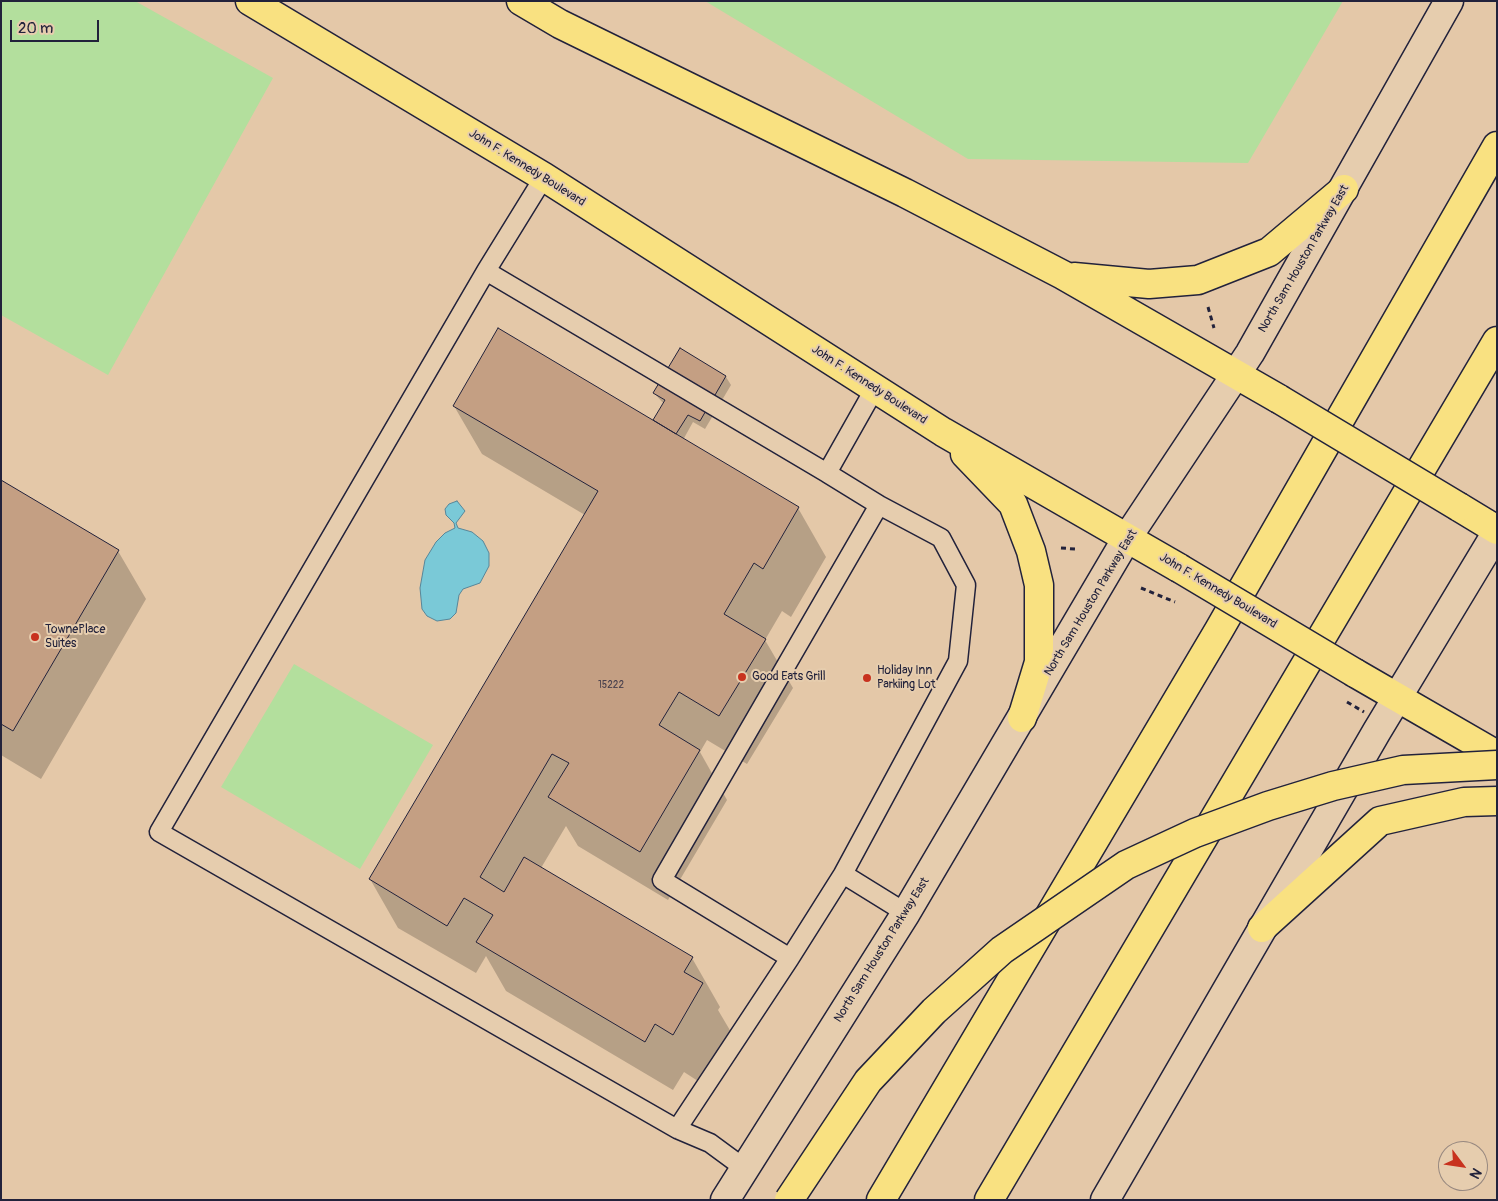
<!DOCTYPE html>
<html>
<head>
<meta charset="utf-8">
<style>
  body { margin:0 }
  #map { position:relative; width:1498px; height:1201px; overflow:hidden; background:#e4c8a8; font-family:Pangolin,sans-serif }
  canvas { display:block }
  .frame { position:absolute; inset:0; border:2px solid #22223b; pointer-events:none }
  .north { position:absolute; left:1438px; top:1141px; width:50px; height:50px; box-sizing:border-box; background:#e6cdae; border:1px solid #988980; border-radius:50%; rotate:121deg; font-size:14px; font-weight:700; line-height:20px; text-align:center; color:#22223b }
  .north::after { content:''; display:block; margin:auto; width:18px; height:22px; background:#c8321e; clip-path:polygon(50% 0,100% 100%,50% 72%,0 100%) }
  .scale { position:absolute; left:10px; top:20px; width:89px; height:22px; box-sizing:border-box; border:2px solid #22223b; border-top:0; padding-left:6px; font-size:15px; line-height:18px; white-space:nowrap; color:#22223b; -webkit-text-stroke:4px #e6cdae; paint-order:stroke }
</style>
</head>
<body>
<div id="map">
<canvas width="1498" height="1201"></canvas>
<div class="frame"></div>
<div class="north">N</div>
<div class="scale">20 m</div>
</div>
<script>
const ctx = document.querySelector('canvas').getContext('2d');
ctx.lineJoin = 'round';
function paint(path, color) {
  ctx.fillStyle = color;
  ctx.fill(path, 'evenodd');
}
function toPath(rows) {
  const path = new Path2D();
  for (const r of rows) {
    path.moveTo(r[0], r[1]);
    for (let i = 2; i < r.length; i += 2) path.lineTo(r[i], r[i + 1]);
  }
  return path;
}
function stroke(path, color, width, dash) {
  ctx.strokeStyle = color;
  ctx.lineWidth = width;
  ctx.lineCap = dash ? 'butt' : 'round';
  ctx.setLineDash(dash || []);
  ctx.stroke(path);
}
function label(font, color, halo, rows, align = 'center') {
  ctx.font = font + ' Pangolin,sans-serif';
  ctx.lineWidth = 4;
  ctx.setLineDash([]);
  ctx.textBaseline = 'middle';
  ctx.strokeStyle = halo;
  ctx.fillStyle = color;
  for (const [text, x, y, turn = 0] of rows) {
    ctx.save();
    ctx.translate(x, y);
    ctx.rotate((+turn || 0) * Math.PI / 180);
    ctx.textAlign = isNaN(turn) ? turn : align;
    if (halo) ctx.strokeText(text, 0, 0);
    ctx.fillText(text, 0, 0);
    ctx.restore();
  }
}
const green = toPath([
  [1,1,135,1,273,78,108,375,1,315],
  [705,1,1343,1,1248,163,968,159],
  [294,664,433,745,360,869,221,787]
]);
const water = toPath([
  [457,501,465,511,456,523,458,528,472,532,483,541,489,553,489,566,480,583,463,589,459,595,456,613,450,619,437,621,427,616,422,609,420,588,425,560,436,542,445,533,455,528,454,523,446,515,445,509,449,504,457,501]
]);
const shadow = toPath([
  [680,350,726,377,731,385,705,429,693,422,683,440,798,508,826,557,791,617,782,611,765,640,793,688,747,764,707,740,700,752,727,800,668,900,578,846,566,826,541,868,692,958,720,1007,718,1010,731,1032,701,1083,684,1072,673,1090,506,991,486,956,476,973,398,928,370,879,585,515,482,454,454,406,657,424,654,420,664,404,654,393],
  [1,481,118,551,146,599,41,779,1,755]
]);
const building = toPath([
  [498,328,799,507,763,569,754,563,724,614,766,639,719,716,679,692,659,725,700,750,640,852,548,797,569,763,552,754,480,877,504,892,524,857,693,957,684,972,703,983,673,1035,655,1024,645,1042,476,942,493,915,464,898,447,926,369,879,598,491,453,406,498,328],
  [680,348,726,376,700,421,688,415,676,434,653,420,665,400,653,393,680,348],
  [1,480,119,550,13,731,1,724,1,480]
]);
const path = toPath([
  [1208,307,1214,328],
  [1061,548,1075,549],
  [1141,588,1175,602]
]);
const lane = toPath([
  [544,177,486,271,159,832,677,1129,710,1143,744,1168],
  [486,271,827,473],
  [875,388,827,473,879,505,662,880,790,958,843,874,958,661,966,585,941,538,879,505],
  [843,874,906,913],
  [677,1129,790,958]
]);
const secondary = toPath([
  [725,1200,906,913,1127,538,1250,353,1449,1],
  [1105,1200,1377,731,1497,532]
]);
const primary = toPath([
  [250,1,544,177,943,432,1179,568],
  [521,1,560,24,905,193,1063,275,1279,399],
  [1074,277,1149,284,1198,280,1269,252,1344,189],
  [965,454,1013,504,1031,551,1039,585,1039,662,1022,718],
  [1459,507,1497,530],
  [1355,673,1497,755],
  [1262,928,1380,821,1464,802,1497,801]
]);
const highway = toPath([
  [881,1200,1219,630,1497,146],
  [989,1200,1497,341]
]);
const pathBridge = toPath([
  [1347,702,1364,712]
]);
const primaryBridge = toPath([
  [1279,399,1459,507],
  [1179,568,1355,673]
]);
const highwayBridge = toPath([
  [789,1200,868,1081,934,1011,1002,950,1126,865,1195,833,1268,806,1333,786,1403,770,1497,765]
]);
const markers = [
  [35,637,5,"#c8321e"],
  [742,677,5,"#c8321e"],
  [867,678,5,"#c8321e"]
];
const numberNames = [
  ["15222",611,685]
];
const streetNames = [
  ["John F. Kennedy Boulevard",527,168,32],
  ["North Sam Houston Parkway East",1304,259,-60],
  ["John F. Kennedy Boulevard",869,385,33],
  ["John F. Kennedy Boulevard",1218,591,31],
  ["North Sam Houston Parkway East",1091,603,-59],
  ["North Sam Houston Parkway East",882,950,-58]
];
const poiNames = [
  ["TownePlace",45,630],
  ["Suites",45,644],
  ["Holiday Inn",877,671],
  ["Parkiing Lot",877,685],
  ["Good Eats Grill",752,677]
];
paint(green, '#b3df9d');
paint(water, '#7ac9d7');
stroke(water, '#578699', 1);
paint(shadow, '#0003');
paint(building, '#c49f83');
stroke(building, '#22223b', 1);
stroke(lane, '#22223b', 21);
stroke(secondary, '#22223b', 31);
stroke(primary, '#22223b', 31);
stroke(highway, '#22223b', 31);
stroke(path, '#22223b', 3, [5, 4]);
stroke(lane, '#e6cdae', 18);
stroke(secondary, '#e6cdae', 28);
stroke(primary, '#f9e181', 28);
stroke(highway, '#f9e181', 28);
stroke(primaryBridge, '#22223b', 31, []);
stroke(highwayBridge, '#22223b', 31, []);
stroke(pathBridge, '#22223b', 3, [5, 4]);
stroke(primaryBridge, '#f9e181', 28);
stroke(highwayBridge, '#f9e181', 28);
for (const [x, y, r, color] of markers) {
  const dot = new Path2D();
  dot.arc(x, y, r, 0, 2 * Math.PI);
  ctx.fillStyle = color;
  ctx.fill(dot);
  stroke(dot, '#e6cdae', 2);
}
label('10px', '#4a414d', null, numberNames);
label('12px', '#22223b', '#e6cdae', streetNames);
label('12px', '#22223b', '#e6cdae', poiNames, 'left');
</script>
</body>
</html>
